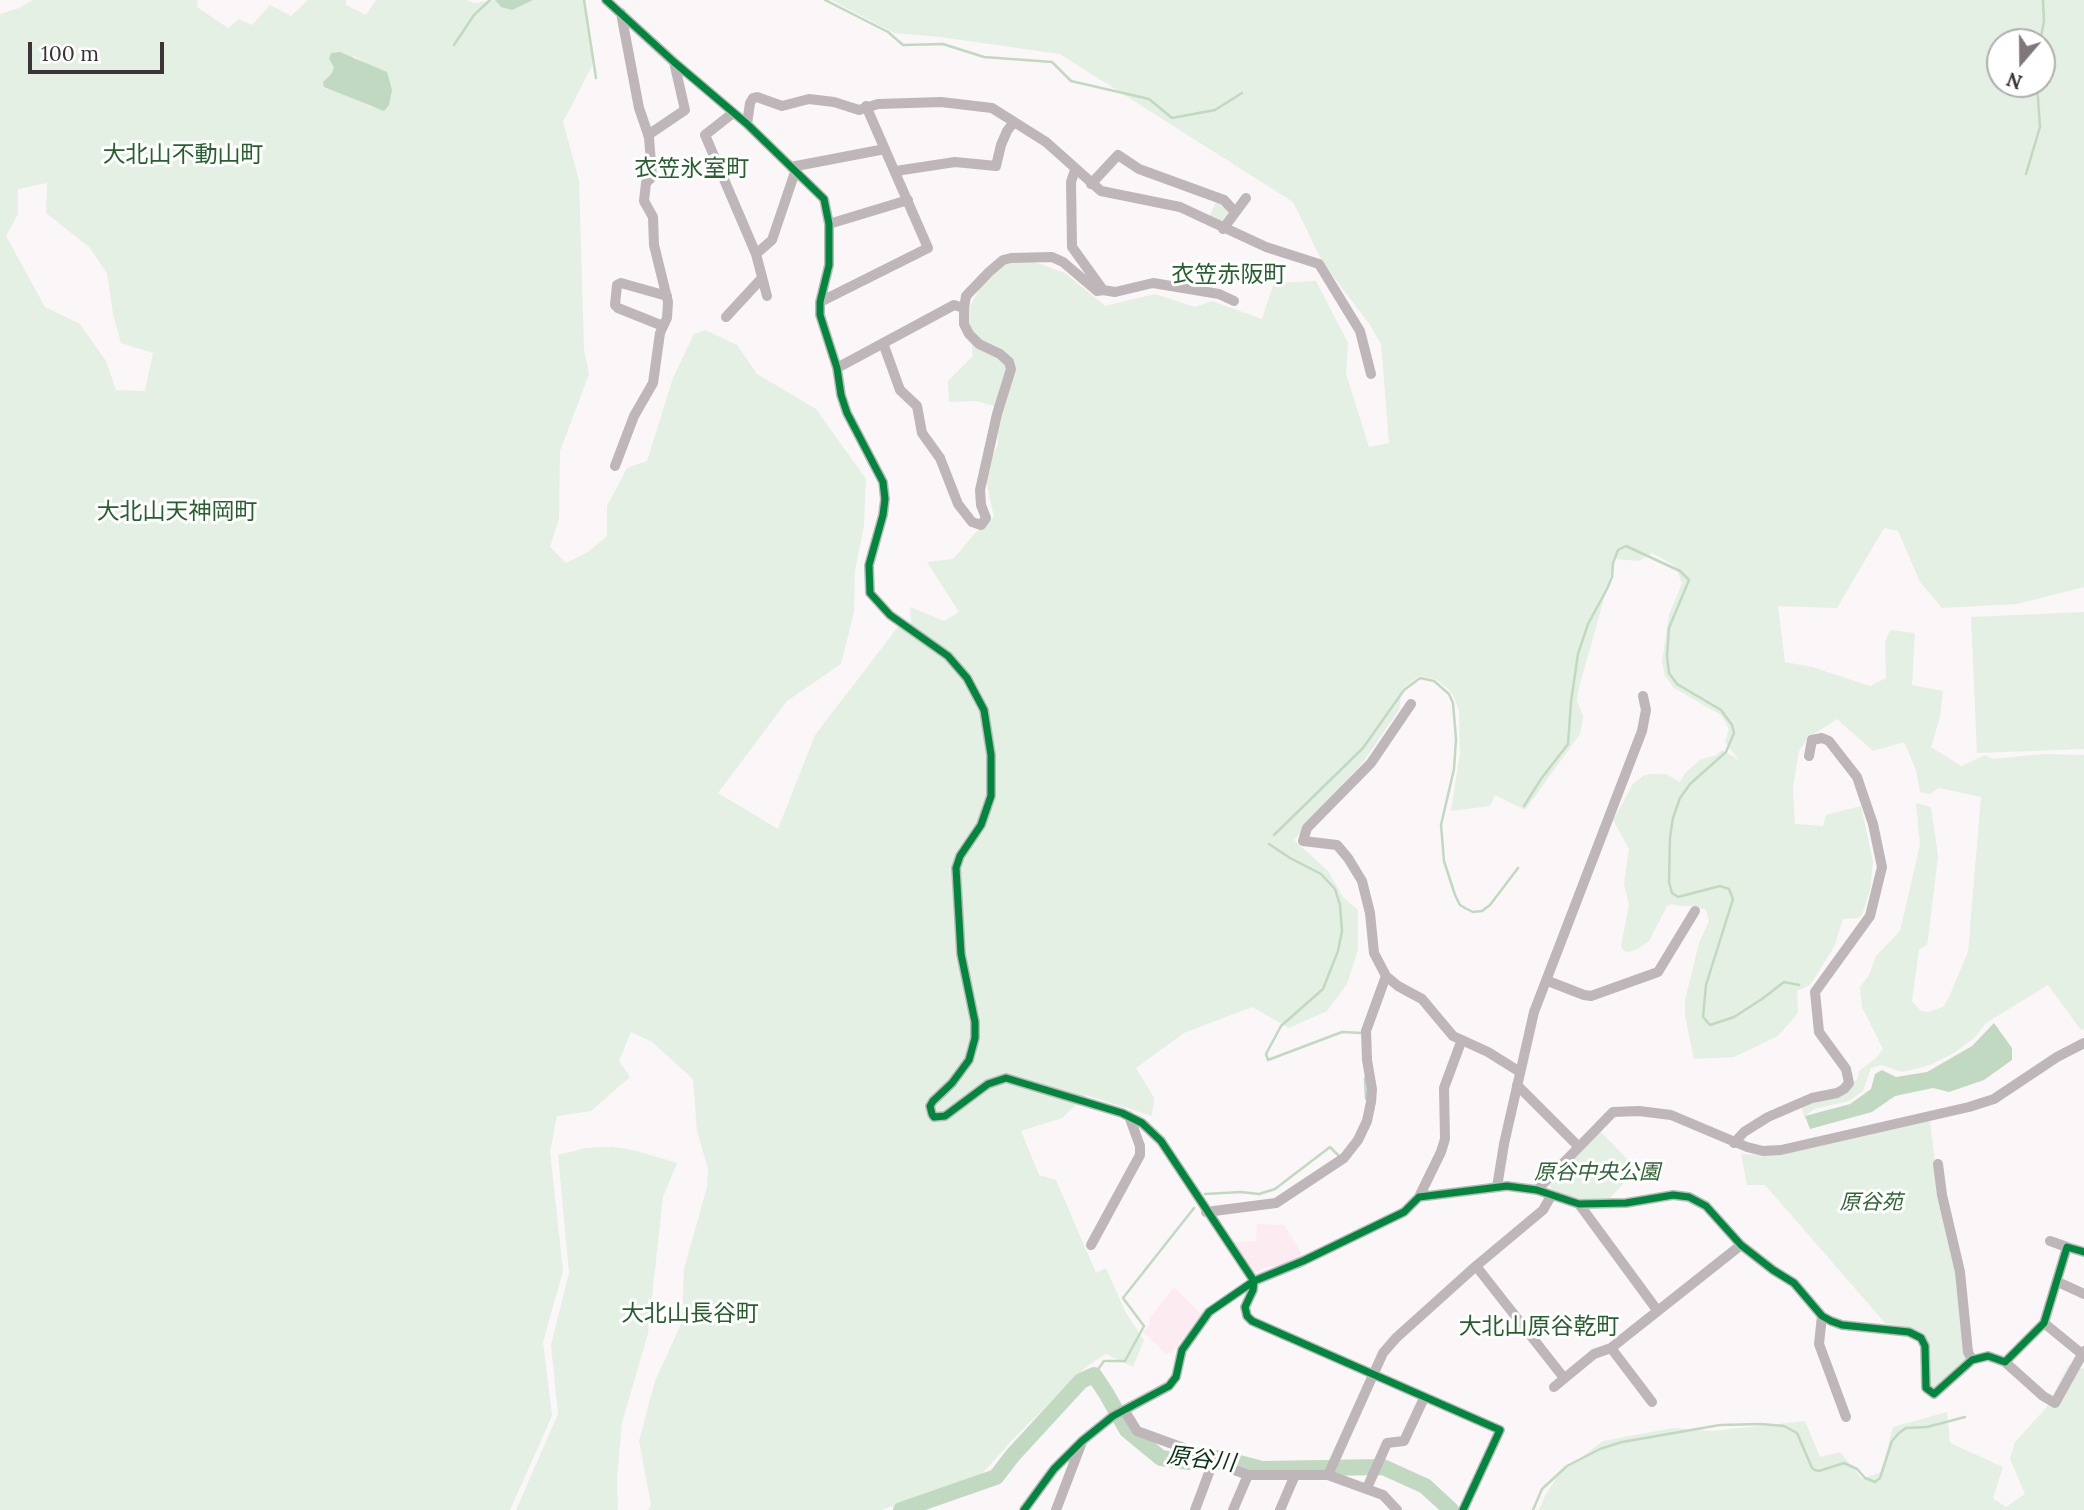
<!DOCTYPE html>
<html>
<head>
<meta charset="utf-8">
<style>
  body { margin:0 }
  #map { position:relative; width:2084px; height:1510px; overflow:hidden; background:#fbf6f8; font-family:Lora,serif }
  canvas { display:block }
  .north { position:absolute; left:1986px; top:28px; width:70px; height:70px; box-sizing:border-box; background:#fff; border:2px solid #b1adaf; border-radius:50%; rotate:200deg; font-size:19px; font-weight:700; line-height:28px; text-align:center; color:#3c3337 }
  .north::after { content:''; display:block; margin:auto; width:24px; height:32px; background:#7f777b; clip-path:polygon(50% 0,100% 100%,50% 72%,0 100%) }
  .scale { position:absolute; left:28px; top:42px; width:136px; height:32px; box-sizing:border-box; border:4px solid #3c3337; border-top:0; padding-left:9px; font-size:21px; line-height:24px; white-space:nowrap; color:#3c3337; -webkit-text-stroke:5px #fff; paint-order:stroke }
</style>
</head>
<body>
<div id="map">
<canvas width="2084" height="1510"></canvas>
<div class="north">N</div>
<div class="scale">100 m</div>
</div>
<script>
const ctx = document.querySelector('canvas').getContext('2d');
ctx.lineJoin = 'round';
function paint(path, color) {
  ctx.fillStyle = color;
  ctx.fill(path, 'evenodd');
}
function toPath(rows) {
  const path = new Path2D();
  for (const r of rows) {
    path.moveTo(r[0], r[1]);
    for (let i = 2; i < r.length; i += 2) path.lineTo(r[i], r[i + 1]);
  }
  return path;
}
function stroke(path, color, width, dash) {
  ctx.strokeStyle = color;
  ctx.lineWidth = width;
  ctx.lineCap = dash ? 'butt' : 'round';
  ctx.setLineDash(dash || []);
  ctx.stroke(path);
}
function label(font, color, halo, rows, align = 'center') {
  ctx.font = font + ' Lora,"Noto Sans JP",serif';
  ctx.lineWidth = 6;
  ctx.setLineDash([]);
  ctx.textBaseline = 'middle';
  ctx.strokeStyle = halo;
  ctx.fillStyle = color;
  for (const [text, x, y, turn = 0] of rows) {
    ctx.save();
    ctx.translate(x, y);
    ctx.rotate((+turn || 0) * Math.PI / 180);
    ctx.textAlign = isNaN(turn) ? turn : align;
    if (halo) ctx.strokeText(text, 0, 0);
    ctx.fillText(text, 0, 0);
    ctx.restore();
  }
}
const built = toPath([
  [1257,1224,1284,1225,1303,1256,1278,1267,1269,1266,1254,1273,1233,1242,1256,1241],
  [1174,1287,1201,1314,1171,1353,1165,1353,1143,1332,1150,1324,1149,1319]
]);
const green = toPath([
  [33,0,198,0,197,7,228,28,239,19,252,25,270,5,291,16,308,0,346,0,346,5,366,15,376,0,467,0,474,3,495,0,501,7,533,0,585,0,593,64,563,122,579,180,584,349,589,374,560,451,559,519,550,547,566,563,588,552,607,536,607,506,627,468,647,461,673,378,694,334,705,330,737,345,757,374,816,409,866,479,864,525,855,571,854,612,841,664,787,701,718,793,778,829,815,735,898,627,911,624,910,607,944,621,959,612,927,562,953,559,977,531,994,517,986,480,989,461,998,445,997,424,1000,408,977,401,949,402,948,381,973,356,968,310,983,282,1000,266,1026,259,1065,273,1105,306,1155,294,1195,307,1212,301,1262,319,1274,283,1316,281,1348,343,1346,374,1369,447,1389,443,1381,344,1370,325,1323,263,1293,202,1060,54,940,37,894,33,831,0,2084,0,2084,587,2017,604,1942,608,1920,582,1898,531,1884,528,1837,608,1778,606,1785,662,1812,667,1870,686,1886,678,1885,642,1890,630,1915,633,1912,685,1943,691,1940,717,1931,747,1961,766,1985,755,1993,759,2044,754,2084,755,2084,1029,2081,1030,2048,985,1986,1023,1974,1038,1954,1053,1930,1065,1902,1072,1882,1065,1871,1068,1863,1091,1849,1101,1814,1109,1805,1116,1805,1120,1801,1105,1852,1084,1858,1078,1859,1071,1876,1058,1883,1049,1862,1007,1860,987,1869,975,1876,956,1900,931,1920,845,1916,803,1931,807,1938,856,1928,939,1927,945,1919,949,1912,1001,1921,1011,1928,1012,1943,1007,1949,997,1968,952,1981,797,1939,788,1930,794,1920,792,1916,770,1904,742,1873,751,1837,719,1808,738,1799,751,1793,787,1795,824,1823,826,1826,815,1861,806,1873,862,1870,890,1862,915,1858,918,1843,919,1834,947,1810,985,1797,991,1798,1013,1778,1036,1734,1057,1694,1059,1685,1016,1685,1000,1699,943,1709,921,1706,910,1694,906,1678,906,1672,904,1667,906,1649,941,1637,949,1629,952,1624,951,1621,946,1629,905,1624,884,1629,849,1613,820,1633,784,1643,776,1650,774,1666,774,1680,782,1686,772,1701,759,1715,756,1722,750,1739,760,1725,742,1729,729,1721,715,1674,688,1665,676,1662,662,1669,615,1682,583,1675,566,1652,553,1639,561,1615,559,1579,688,1577,701,1583,716,1580,734,1525,810,1495,795,1490,806,1451,811,1460,753,1459,711,1453,695,1446,687,1435,679,1419,676,1402,689,1399,710,1364,761,1294,840,1328,871,1343,897,1358,910,1358,949,1347,984,1327,1011,1289,1028,1252,1007,1184,1033,1136,1068,1154,1098,1152,1116,1086,1095,1062,1118,1021,1131,1039,1175,1056,1180,1096,1273,1106,1268,1126,1313,1144,1340,1133,1367,1106,1354,1087,1366,1015,1437,979,1477,881,1510,648,1510,651,1505,639,1441,655,1381,682,1322,684,1269,707,1187,708,1169,697,1131,693,1079,652,1042,631,1032,619,1061,630,1077,591,1111,557,1116,550,1151,563,1271,543,1342,552,1416,510,1510,0,1510,0,14,19,8],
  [2000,42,2042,42,2042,84,2000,84],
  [354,56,369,65,372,107,338,92,323,82,332,73,334,67],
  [47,183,46,213,89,247,107,273,113,314,121,343,153,353,145,391,116,390,106,361,80,324,45,307,6,236,18,214,18,189],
  [1216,201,1227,208,1228,214,1220,224,1210,216],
  [2084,612,2084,749,1977,753,1971,617],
  [1930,1120,1939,1195,1959,1290,1966,1359,1934,1388,1930,1386,1929,1345,1911,1329,1885,1323,1765,1185,1747,1185,1741,1154,1771,1155,1797,1151],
  [1600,1131,1637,1169,1609,1199,1580,1199,1553,1191,1549,1184],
  [613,1147,633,1150,677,1163,663,1197,648,1333,622,1423,617,1478,618,1510,516,1510,558,1414,551,1345,569,1273,558,1155,586,1148],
  [2069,1364,2084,1369,2084,1510,1539,1510,1545,1496,1558,1475,1603,1441,1673,1428,1713,1431,1805,1421,1820,1457,1840,1452,1862,1479,1881,1472,1893,1427,1947,1412,1950,1443,2003,1467,1993,1498,2006,1507,2025,1494,2010,1459,2015,1442,2046,1408]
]);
const water = toPath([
  [495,0,533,0,512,10,501,7],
  [340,52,387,72,392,90,389,105,384,111,324,87,323,82,332,73,334,67,329,59,331,53],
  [1994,1023,2012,1048,2012,1060,1984,1080,1949,1092,1933,1088,1895,1096,1872,1112,1810,1129,1805,1116,1850,1104,1871,1089,1875,1074,1882,1070,1896,1077,1927,1072,1972,1046]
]);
const stream = toPath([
  [584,0,596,78],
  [825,0,888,32,903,45,943,44,984,57,1052,62,1071,81,1149,99,1172,118,1215,110,1242,93],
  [2040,42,2044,21,2043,0],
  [454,45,474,15,490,0],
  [2026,174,2040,127,2037,84],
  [1524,806,1541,779,1568,744,1571,702,1578,654,1588,624,1607,589,1612,577,1613,563,1618,550,1626,546,1680,571,1689,580,1669,628,1667,656,1669,673,1677,684,1721,710,1732,725,1734,733,1726,752,1690,784,1680,798,1673,818,1670,837,1669,882,1672,893,1678,897,1720,886,1729,889,1733,899,1706,985,1703,1017,1710,1025,1734,1017,1762,999,1784,982,1799,985],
  [1274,835,1363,748,1404,690,1420,678,1434,681,1449,694,1453,703,1456,739,1454,769,1441,825,1444,861,1455,895,1460,905,1465,908,1473,912,1482,911,1490,905,1518,868],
  [1269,844,1290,858,1321,874,1335,889,1340,905,1342,931,1338,951,1323,989,1281,1026,1266,1054,1268,1060,1342,1032,1363,1033],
  [1365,1078,1366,1099],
  [1205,1194,1241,1192,1259,1194,1275,1189,1330,1147,1340,1157],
  [1094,1375,1104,1361,1125,1361,1144,1326,1123,1298,1194,1208],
  [1533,1510,1542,1489,1567,1466,1600,1449,1622,1442,1720,1425,1761,1424,1784,1426,1797,1433,1812,1468,1815,1470,1819,1471,1844,1463,1857,1469,1865,1478,1875,1482,1880,1478,1892,1441,1899,1433,1906,1428,1927,1427,1965,1417]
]);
const river = toPath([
  [901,1510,996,1477,1013,1455,1081,1381,1094,1375,1106,1393,1127,1430,1161,1458,1190,1462,1220,1458,1262,1469,1383,1467,1425,1486,1451,1510]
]);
const minor = toPath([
  [606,0,674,62,747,124,824,199,829,224,829,265,820,302,820,315,837,368,841,395,847,413,883,482,885,499,883,515,869,565,870,593,890,615,948,656,967,678,984,710,991,755,991,796,981,825,960,856,956,868,961,954,975,1022,975,1038,969,1060,952,1083,933,1101,930,1106,932,1114,934,1117,945,1116,988,1084,1006,1078,1122,1113,1142,1123,1161,1141,1254,1281,1253,1290,1245,1307,1247,1316,1252,1321,1500,1430,1463,1510],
  [733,113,705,135,756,254,767,296],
  [747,124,750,103,753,98,757,97,782,106,809,99,834,102,859,110,878,104,941,102,992,108,1046,142,1101,191,1180,207,1266,247,1319,264,1360,331,1371,374],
  [648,135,685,110,674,62],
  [791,167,885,149],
  [1075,170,1071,182,1072,247,1103,290,1115,292,1153,283,1219,294,1234,301],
  [896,171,955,162,996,166,1001,145,1007,131,1014,122],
  [1091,184,1118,155,1139,169,1224,200,1235,212],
  [829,224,908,200],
  [1223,229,1246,198],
  [756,254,772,240,795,172],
  [820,302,928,248,866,106],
  [726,317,762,278],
  [663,326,618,308,615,305,617,285,621,283,667,296],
  [883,343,900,390,917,406,922,433,940,458,958,504,972,522,981,525,986,518,981,505,980,490,997,414,1011,369,1009,362,1000,354,979,344,969,334,964,324,964,308,966,296,989,272,1003,260,1011,258,1052,257,1063,262,1097,291,1103,290],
  [837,368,954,305,964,308],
  [615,466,634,416,653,383,660,333,667,318,668,302,654,245,653,217,644,201,646,183,652,177,649,137,639,108,621,13],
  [1411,704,1371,763,1307,828,1303,841,1337,845,1348,858,1362,881,1370,913,1374,953,1386,976,1398,986,1422,999,1453,1036,1488,1052,1520,1072],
  [1548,981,1584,995,1591,996,1658,972,1695,911],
  [1517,1085,1578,1146],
  [1734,1143,1744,1132,1768,1117,1812,1098,1837,1093,1844,1089,1849,1083,1846,1069,1819,1032,1815,992,1870,916,1882,867,1873,824,1857,777,1829,741,1822,738,1812,740,1809,756],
  [1938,1164,1942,1195,1960,1272,1968,1352,1972,1360],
  [1497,1187,1504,1144,1534,1012,1642,731,1646,710,1643,696],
  [1537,1190,1613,1112,1639,1111,1671,1115,1747,1147,1763,1151,1781,1150,1969,1107,1994,1099,2057,1057,2084,1043],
  [1419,1197,1441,1152,1445,1139,1444,1088,1461,1042],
  [1579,1204,1657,1310],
  [1206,1212,1276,1203,1344,1158,1358,1140,1367,1121,1371,1102,1372,1089,1367,1060,1366,1031,1386,976],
  [2050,1241,2067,1247],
  [1091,1245,1140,1155,1140,1146,1129,1116],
  [1476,1266,1564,1378],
  [2058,1282,2084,1294],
  [1822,1316,1819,1344,1846,1417],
  [2044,1323,2083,1355],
  [1611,1348,1652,1402],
  [2005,1362,2043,1396,2055,1403,2084,1351],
  [1554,1387,1594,1354,1611,1348,1741,1245],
  [1124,1410,1137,1431,1211,1458,1213,1462,1248,1475,1328,1475,1383,1495,1397,1510],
  [1328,1475,1383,1353,1396,1338,1476,1266,1543,1210,1551,1196],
  [1367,1488,1387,1443,1404,1441,1424,1398],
  [1024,1510,1054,1469,1082,1441,1113,1416,1169,1386,1176,1377,1182,1350,1209,1312,1254,1281,1303,1261,1404,1212,1419,1197,1507,1186,1537,1190,1579,1204,1626,1203,1673,1195,1689,1197,1706,1206,1741,1245,1773,1270,1794,1283,1822,1316,1831,1321,1842,1325,1909,1332,1921,1338,1925,1346,1926,1388,1934,1394,1972,1360,1988,1356,2005,1362,2044,1323,2067,1247,2084,1252],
  [1056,1510,1082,1442],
  [1195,1510,1213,1462],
  [1233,1510,1248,1475],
  [1280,1510,1295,1475]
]);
const cycleway = toPath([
  [606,0,674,62,747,124,824,199,829,224,829,265,820,302,820,315,837,368,841,395,847,413,883,482,885,499,883,515,869,565,870,593,890,615,948,656,967,678,984,710,991,755,991,796,981,825,960,856,956,868,961,954,975,1022,975,1038,969,1060,952,1083,933,1101,930,1106,932,1114,934,1117,945,1116,988,1084,1006,1078,1122,1113,1142,1123,1161,1141,1254,1281,1253,1290,1245,1307,1247,1316,1252,1321,1500,1430,1463,1510],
  [1024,1510,1054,1469,1082,1441,1113,1416,1169,1386,1176,1377,1182,1350,1209,1312,1254,1281,1303,1261,1404,1212,1419,1197,1507,1186,1537,1190,1579,1204,1626,1203,1673,1195,1689,1197,1706,1206,1741,1245,1773,1270,1794,1283,1822,1316,1831,1321,1842,1325,1909,1332,1921,1338,1925,1346,1926,1388,1934,1394,1972,1360,1988,1356,2005,1362,2044,1323,2067,1247,2084,1252]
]);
const parkNames = [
  ["原谷中央公園",1597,1173],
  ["原谷苑",1871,1203]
];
const neighbourhoodNames = [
  ["大北山不動山町",183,155],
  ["衣笠氷室町",692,169],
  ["衣笠赤阪町",1229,275],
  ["大北山天神岡町",177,512],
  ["大北山長谷町",690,1314],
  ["大北山原谷乾町",1539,1327]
];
const waterNames = [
  ["原谷川",1201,1460,7]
];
paint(built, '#fcecf2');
paint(green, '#e4f0e3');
paint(water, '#c1d9c1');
stroke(stream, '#c1d9c1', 2.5);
stroke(river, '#c1d9c1', 16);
stroke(minor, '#beb6b9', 10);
stroke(cycleway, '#00873e', 7);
label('italic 21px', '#316536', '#fff', parkNames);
label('23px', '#27602e', '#fff', neighbourhoodNames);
label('italic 23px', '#0b3411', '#fff', waterNames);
</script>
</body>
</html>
